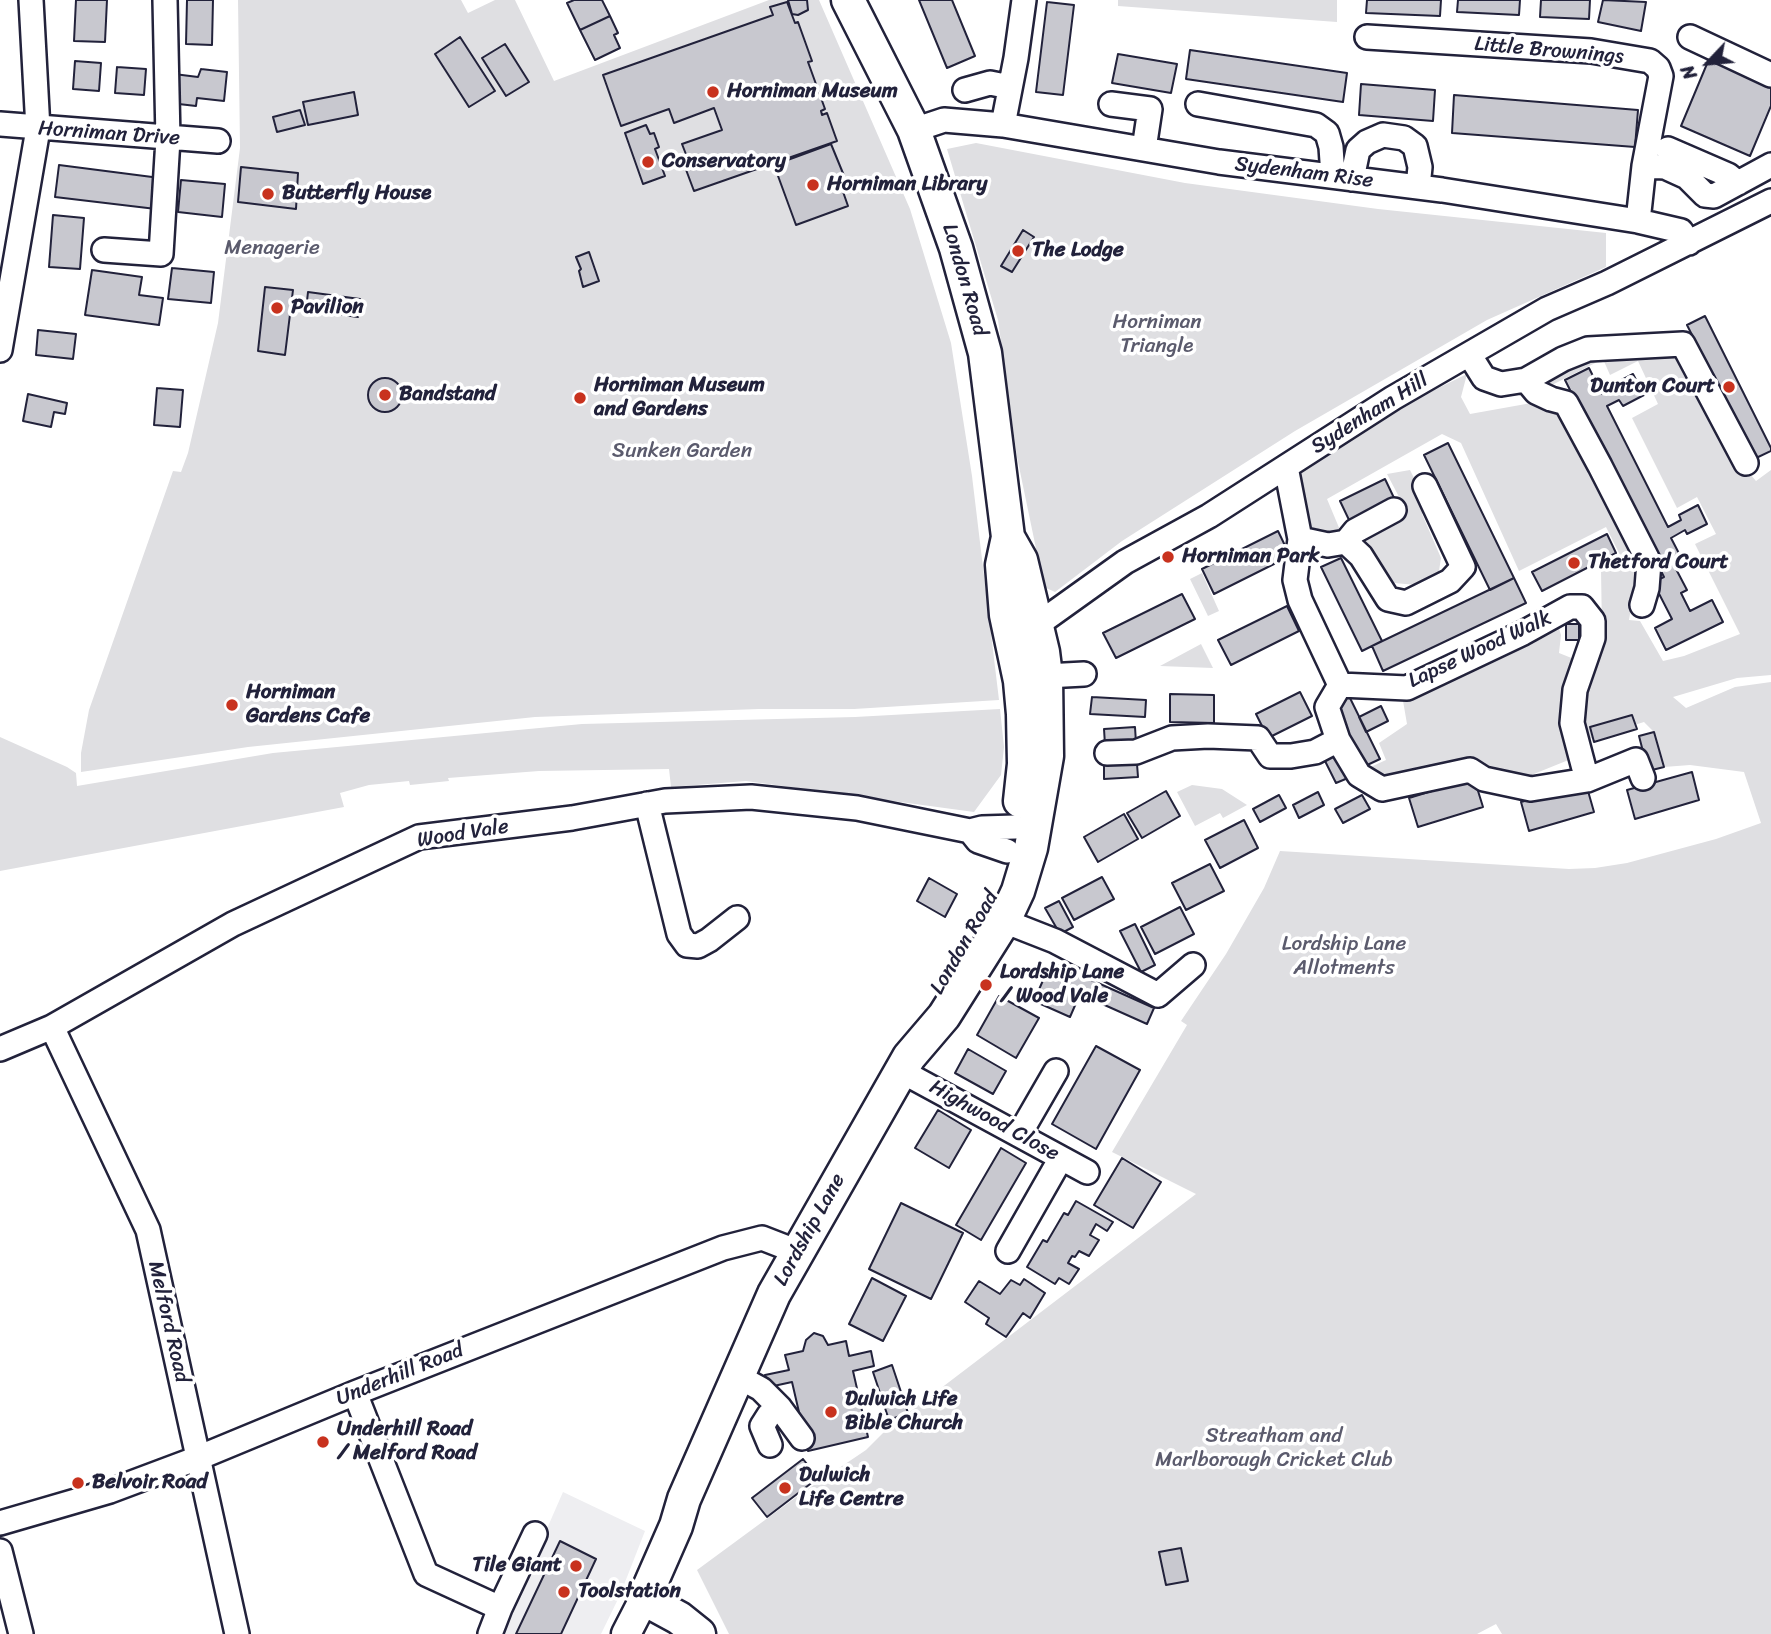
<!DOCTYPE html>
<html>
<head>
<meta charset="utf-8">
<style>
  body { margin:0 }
  #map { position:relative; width:1771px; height:1634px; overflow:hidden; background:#fff; font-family:Sriracha,sans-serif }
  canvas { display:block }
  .north { position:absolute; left:1673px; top:28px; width:70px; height:70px; -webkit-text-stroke:5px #fff; paint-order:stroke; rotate:244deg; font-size:19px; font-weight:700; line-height:28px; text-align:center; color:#22223b }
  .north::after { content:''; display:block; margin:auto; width:24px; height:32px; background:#22223b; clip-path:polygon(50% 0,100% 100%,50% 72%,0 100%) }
</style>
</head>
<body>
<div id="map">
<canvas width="1771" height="1634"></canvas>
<div class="north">N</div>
</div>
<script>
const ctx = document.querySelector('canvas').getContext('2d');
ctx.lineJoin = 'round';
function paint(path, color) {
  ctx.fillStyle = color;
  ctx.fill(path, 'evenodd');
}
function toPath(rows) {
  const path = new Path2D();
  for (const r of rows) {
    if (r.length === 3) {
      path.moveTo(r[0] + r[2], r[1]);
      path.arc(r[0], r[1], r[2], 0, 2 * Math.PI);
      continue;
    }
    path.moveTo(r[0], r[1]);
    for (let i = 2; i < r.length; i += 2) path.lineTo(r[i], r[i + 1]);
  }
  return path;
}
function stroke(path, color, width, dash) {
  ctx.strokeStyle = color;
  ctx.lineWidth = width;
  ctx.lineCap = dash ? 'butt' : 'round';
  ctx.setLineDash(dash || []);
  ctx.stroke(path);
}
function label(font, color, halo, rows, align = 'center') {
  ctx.font = font + ' Sriracha,sans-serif';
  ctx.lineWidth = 7;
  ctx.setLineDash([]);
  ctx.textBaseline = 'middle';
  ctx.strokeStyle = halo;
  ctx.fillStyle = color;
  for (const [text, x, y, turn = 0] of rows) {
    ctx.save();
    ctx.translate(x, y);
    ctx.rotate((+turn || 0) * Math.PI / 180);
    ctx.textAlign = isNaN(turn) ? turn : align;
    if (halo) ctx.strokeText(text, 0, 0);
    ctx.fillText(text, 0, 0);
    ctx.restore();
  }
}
const built = toPath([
  [563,1492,645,1531,620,1595,601,1634,501,1634]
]);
const green = toPath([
  [238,0,461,0,468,13,495,0,515,0,554,81,769,0,819,0,910,209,951,343,972,476,999,700,854,709,759,709,535,717,248,747,81,772,81,753,89,710,173,471,181,472,188,453,218,323,240,148],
  [1118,0,1337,0,1337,22,1118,6],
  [976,143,1185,183,1378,209,1606,233,1606,267,1487,320,1295,431,1122,541,1055,592,1044,587,1017,457,998,320,947,149],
  [1681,349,1739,461,1756,481,1771,470,1771,675,1737,678,1673,697,1686,708,1735,687,1771,682,1771,1634,1502,1634,1496,1624,1477,1634,729,1634,697,1570,799,1495,866,1450,886,1430,1196,1194,1112,1152,1187,1025,1181,1021,1226,954,1264,888,1280,851,1569,869,1595,868,1627,863,1716,839,1761,823,1744,772,1690,765,1664,767,1654,732,1644,722,1583,741,1577,719,1602,632,1601,569,1621,557,1606,527,1519,571,1461,443,1442,434,1327,499,1340,530,1325,535,1307,527,1293,472,1387,413,1467,374,1461,397,1470,414,1537,402,1560,413,1641,573,1633,596,1629,620,1640,621,1663,661,1684,656,1740,634,1695,544,1716,534,1697,497,1677,508,1632,418,1658,404,1638,361,1610,375,1603,359,1554,384,1541,386,1537,382,1574,360],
  [1410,470,1428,506,1422,514,1441,558,1439,571,1417,585,1394,583,1387,580,1375,554,1362,548,1357,535,1408,514,1387,474],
  [1202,573,1219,611,1208,616,1190,579],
  [1557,622,1561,635,1559,653,1579,661,1571,759,1519,780,1472,763,1397,794,1364,770,1386,760,1379,743,1407,724,1402,695],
  [1201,644,1213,668,1160,666],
  [1000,709,1004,747,1001,775,974,812,746,781,671,787,669,769,539,771,448,778,449,781,410,785,409,781,369,785,340,793,344,807,0,871,0,737,67,767,76,773,77,786,273,753,582,724,855,717],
  [1192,785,1222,789,1247,805,1223,818,1220,813,1195,826,1177,792]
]);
const building = toPath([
  [76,0,107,0,105,42,74,41,76,0],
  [187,0,213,0,212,45,186,44,187,0],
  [574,0,602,0,610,16,580,30,567,3,574,0],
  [788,0,807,0,808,10,798,15,792,14,788,0],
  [919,0,952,0,975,56,947,68,919,0],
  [1367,0,1441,0,1440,16,1366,13,1367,0],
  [1458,0,1520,0,1519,15,1457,12,1458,0],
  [1541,0,1590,0,1589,19,1540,17,1541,0],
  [1603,0,1646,2,1641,31,1598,22,1603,0],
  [787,2,795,23,798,22,812,61,808,62,825,109,821,111,822,115,827,113,837,141,694,191,682,159,687,157,682,144,722,130,714,108,674,123,669,109,621,126,603,75,773,15,770,7,787,2],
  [1047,2,1074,5,1063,95,1036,92,1047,2],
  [610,16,618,33,614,35,620,48,595,60,580,30,610,16],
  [460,37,495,91,469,107,435,54,460,37],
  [505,44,529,82,506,96,482,58,505,44],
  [1190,50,1347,73,1343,102,1186,79,1190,50],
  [1118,54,1177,64,1171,93,1112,83,1118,54],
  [1709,59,1771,86,1771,106,1750,156,1681,126,1709,59],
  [75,61,101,63,99,91,73,89,75,61],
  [117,67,146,69,144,95,115,93,117,67],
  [201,69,227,72,224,101,197,98,196,106,170,103,174,74,198,77,201,69],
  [1361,84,1435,90,1433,121,1359,115,1361,84],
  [354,92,358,115,308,125,303,102,354,92],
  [1454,95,1638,110,1635,147,1452,133,1454,95],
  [300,110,305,125,277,132,273,117,300,110],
  [646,125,650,134,654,133,659,147,655,149,665,176,643,184,625,133,646,125],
  [831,144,847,183,841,186,848,206,796,225,774,165,831,144],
  [59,165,160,178,156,209,55,197,59,165],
  [241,167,298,173,296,209,238,202,241,167],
  [181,180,225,184,222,217,178,212,181,180],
  [53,215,84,218,80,269,49,267,53,215],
  [1023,230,1034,237,1012,272,1001,266,1023,230],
  [589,252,599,281,583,287,579,271,581,269,576,257,589,252],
  [172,268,214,272,211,303,168,299,172,268],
  [92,270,142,277,139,295,163,298,159,325,85,315,92,270],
  [265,287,293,290,285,355,258,351,265,287],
  [308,292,360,299,358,317,306,310,308,292],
  [1705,316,1771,448,1771,451,1754,459,1687,325,1705,316],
  [38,330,76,334,73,359,36,355,38,330],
  [1589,368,1602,394,1613,388,1612,385,1633,374,1644,395,1623,406,1619,400,1607,406,1668,527,1681,520,1679,515,1698,505,1707,524,1687,534,1685,530,1671,538,1685,565,1676,569,1687,590,1681,593,1690,611,1712,600,1723,622,1666,650,1655,628,1672,619,1653,582,1664,577,1565,380,1589,368],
  [385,395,17],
  [157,388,183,390,180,427,154,425,157,388],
  [28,394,67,403,65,414,54,412,51,427,23,421,28,394],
  [1448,443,1514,578,1490,590,1424,455,1448,443],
  [1385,479,1395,500,1350,522,1340,501,1385,479],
  [1278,531,1290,556,1214,594,1202,569,1278,531],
  [1607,534,1616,553,1542,591,1532,572,1607,534],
  [1341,558,1382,641,1362,651,1321,567,1341,558],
  [1514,578,1526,603,1383,671,1372,646,1514,578],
  [1182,594,1195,619,1116,658,1103,633,1182,594],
  [1287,606,1299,631,1231,665,1218,640,1287,606],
  [1566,624,1579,624,1579,640,1566,640,1566,624],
  [1300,692,1312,716,1268,738,1256,714,1300,692],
  [1170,694,1214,695,1214,723,1170,722,1170,694],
  [1348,694,1380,759,1363,767,1331,702,1348,694],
  [1092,697,1146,700,1145,717,1090,714,1092,697],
  [1381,706,1388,721,1366,732,1359,717,1381,706],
  [1632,715,1637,729,1594,742,1590,727,1632,715],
  [1135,727,1136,743,1105,745,1104,729,1135,727],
  [1654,732,1664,767,1648,771,1639,736,1654,732],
  [1335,751,1348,778,1336,783,1323,757,1335,751],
  [1137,764,1138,777,1104,779,1104,765,1137,764],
  [1692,772,1699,800,1635,819,1627,790,1692,772],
  [1474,778,1483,807,1418,827,1409,798,1474,778],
  [1586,784,1594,812,1529,831,1521,802,1586,784],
  [1166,791,1180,816,1142,838,1127,813,1166,791],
  [1318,792,1324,805,1299,818,1293,805,1318,792],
  [1279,795,1286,808,1260,822,1253,809,1279,795],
  [1362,795,1370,809,1343,823,1335,809,1362,795],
  [1124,814,1138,839,1098,862,1084,837,1124,814],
  [1244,820,1258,848,1220,868,1205,840,1244,820],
  [1210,864,1224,891,1186,910,1172,883,1210,864],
  [1102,877,1114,899,1074,920,1062,898,1102,877],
  [929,878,957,894,945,917,917,901,929,878],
  [1059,901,1073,927,1060,934,1045,908,1059,901],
  [1180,907,1194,934,1155,954,1141,927,1180,907],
  [1135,924,1155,965,1141,972,1120,931,1135,924],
  [1051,962,1154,1008,1147,1024,1080,994,1070,1017,1034,1001,1051,962],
  [999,996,1039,1018,1016,1058,977,1035,999,996],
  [1096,1046,1140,1070,1096,1149,1052,1124,1096,1046],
  [968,1049,1006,1071,993,1094,955,1073,968,1049],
  [938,1110,971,1130,949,1168,915,1148,938,1110],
  [1001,1148,1026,1163,981,1240,956,1225,1001,1148],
  [1122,1158,1161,1182,1133,1228,1094,1205,1122,1158],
  [1076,1201,1113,1222,1107,1231,1096,1224,1090,1235,1099,1240,1089,1256,1079,1251,1075,1257,1072,1256,1068,1263,1079,1269,1069,1284,1059,1278,1055,1284,1027,1267,1043,1240,1047,1242,1064,1213,1068,1215,1076,1201],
  [901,1203,963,1233,931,1299,869,1269,901,1203],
  [872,1278,906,1296,883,1341,849,1324,872,1278],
  [1024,1279,1045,1293,1030,1318,1023,1313,1006,1337,986,1324,989,1318,965,1302,979,1281,1000,1294,1011,1280,1020,1285,1024,1279],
  [814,1333,823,1336,828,1345,846,1341,849,1356,871,1351,874,1366,853,1371,868,1437,808,1451,792,1382,769,1387,765,1375,789,1370,785,1355,803,1351,806,1340,814,1333],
  [892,1365,908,1413,889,1420,873,1372,892,1365],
  [803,1459,818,1478,767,1517,752,1498,803,1459],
  [560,1541,596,1559,561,1634,516,1634,560,1541],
  [1181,1548,1188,1581,1166,1585,1159,1552,1181,1548]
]);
const minor = toPath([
  [1367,37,1591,51,1650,61,1658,68,1661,76,1644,166,1638,221],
  [1690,37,1771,75],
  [965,90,990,83,1010,87],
  [1111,104,1150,109,1144,149],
  [1198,104,1316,125,1327,133,1331,147,1333,176],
  [0,124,218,141],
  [1003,125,1016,58,1024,0],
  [914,130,944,120,1003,125,1219,162,1442,190,1638,221,1681,231,1689,243],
  [1668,149,1728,175,1738,183],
  [1644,166,1665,167,1687,177,1705,195,1714,196,1771,165],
  [1352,179,1358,150,1367,142,1383,135,1404,138,1415,146,1420,167,1418,187],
  [104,250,161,254,168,139,165,0],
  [0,350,38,129,31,0],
  [1469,354,1484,378,1501,384,1526,380,1563,359,1588,349,1683,344,1746,463],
  [1526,380,1536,392,1551,399,1566,403,1600,466,1649,562,1647,588,1642,605],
  [1286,467,1300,539,1295,580,1300,600,1340,685],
  [1300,539,1328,545,1346,542,1361,556,1388,599,1406,603,1450,581,1463,567,1425,486],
  [1346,542,1355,531,1394,510],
  [1032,636,1037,625,1125,562,1209,516,1393,398,1547,309,1607,283,1771,201],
  [1046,676,1084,674],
  [1340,685,1407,688,1523,633,1570,607,1582,607,1593,621,1593,638,1575,690,1572,723,1587,780],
  [1340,685,1327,707,1338,740,1359,775,1382,789,1470,770,1484,779,1531,789,1587,780,1636,760,1643,778],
  [1107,753,1136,752,1172,738,1208,736,1258,738,1270,756,1291,756,1315,752,1338,740],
  [647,804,679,934,687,945,698,946,709,940,737,918],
  [970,831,978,841,1007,851],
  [1004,921,1055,941,1158,995,1193,965],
  [52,1027,148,1230,237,1634],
  [0,1049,52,1027,233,924,419,837,572,818,665,801,751,797,857,808,970,831,982,828,1015,827],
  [901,1071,1087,1172],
  [1019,1135,1056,1071],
  [1008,1251,1061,1158],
  [737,1376,761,1389,780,1408,802,1438],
  [355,1393,426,1574,500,1608],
  [770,1445,762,1426,769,1415,780,1408],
  [0,1523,110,1491,198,1458,355,1393,723,1248,762,1238,798,1252],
  [0,1551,21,1634],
  [490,1634,500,1608,535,1534]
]);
const major = toPath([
  [626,1634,644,1599]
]);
const highway = toPath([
  [848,0,914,130,956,248,985,353,1008,537,1002,565,1006,615,1020,681,1023,714,1024,764,1020,801],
  [699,1634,679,1618,644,1599,676,1526,684,1499,774,1294,909,1057,944,1016,1004,921,1018,891,1031,848,1047,756,1046,676,1043,652,1021,560,1008,537]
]);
const markers = [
  [713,92,7,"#c8321e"],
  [648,162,7,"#c8321e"],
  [813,185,7,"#c8321e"],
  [268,194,7,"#c8321e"],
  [1018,251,7,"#c8321e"],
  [277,308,7,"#c8321e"],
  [1729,387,7,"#c8321e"],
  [385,395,7,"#c8321e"],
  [580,398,7,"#c8321e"],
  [1168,557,7,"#c8321e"],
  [1574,563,7,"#c8321e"],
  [232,705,7,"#c8321e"],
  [986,985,7,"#c8321e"],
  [831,1412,7,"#c8321e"],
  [323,1442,7,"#c8321e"],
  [78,1483,7,"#c8321e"],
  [785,1488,7,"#c8321e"],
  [576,1566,7,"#c8321e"],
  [564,1592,7,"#c8321e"]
];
const streetNames = [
  ["Little Brownings",1549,51,5],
  ["Horniman Drive",109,134,4],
  ["Sydenham Rise",1304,173,7],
  ["London Road",964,280,74],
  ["Sydenham Hill",1370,414,-32],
  ["Lapse Wood Walk",1480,650,-25],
  ["Wood Vale",463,834,-9],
  ["London Road",965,943,-60],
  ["Highwood Close",994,1121,29],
  ["Lordship Lane",810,1230,-61],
  ["Melford Road",168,1322,77],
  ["Underhill Road",400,1375,-22]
];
const poiNames = [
  ["Horniman Museum",727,92],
  ["Conservatory",662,162],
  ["Horniman Library",827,185],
  ["Butterfly House",282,194],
  ["The Lodge",1032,251],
  ["Pavilion",291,308],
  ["Horniman Museum",594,386],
  ["and Gardens",594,410],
  ["Dunton Court",1715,387,"right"],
  ["Bandstand",399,395],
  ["Horniman Park",1182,557],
  ["Thetford Court",1588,563],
  ["Horniman",246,693],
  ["Gardens Cafe",246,717],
  ["Lordship Lane",1000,973],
  ["/ Wood Vale",1000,997],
  ["Dulwich Life",845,1400],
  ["Bible Church",845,1424],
  ["Underhill Road",337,1430],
  ["/ Melford Road",337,1454],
  ["Dulwich",799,1476],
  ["Life Centre",799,1500],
  ["Belvoir Road",92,1483],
  ["Tile Giant",562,1566,"right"],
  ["Toolstation",578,1592]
];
const parkNames = [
  ["Menagerie",272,249],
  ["Horniman",1157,323],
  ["Triangle",1157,347],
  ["Sunken Garden",682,452],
  ["Lordship Lane",1344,945],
  ["Allotments",1344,969],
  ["Streatham and",1274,1437],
  ["Marlborough Cricket Club",1274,1461]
];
paint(built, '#eeeef1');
paint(green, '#dfdfe2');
paint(building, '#c8c8cf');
stroke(building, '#22223b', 2);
stroke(minor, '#22223b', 28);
stroke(major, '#22223b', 33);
stroke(highway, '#22223b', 37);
stroke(minor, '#fff', 23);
stroke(major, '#fff', 28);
stroke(highway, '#fff', 32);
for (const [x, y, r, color] of markers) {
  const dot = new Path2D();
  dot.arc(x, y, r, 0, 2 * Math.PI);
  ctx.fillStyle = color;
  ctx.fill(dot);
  stroke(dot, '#fff', 2.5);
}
label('21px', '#22223b', '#fff', streetNames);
label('bold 21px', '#22223b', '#fff', poiNames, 'left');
label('21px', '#5b5b6d', '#fff', parkNames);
</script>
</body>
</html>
